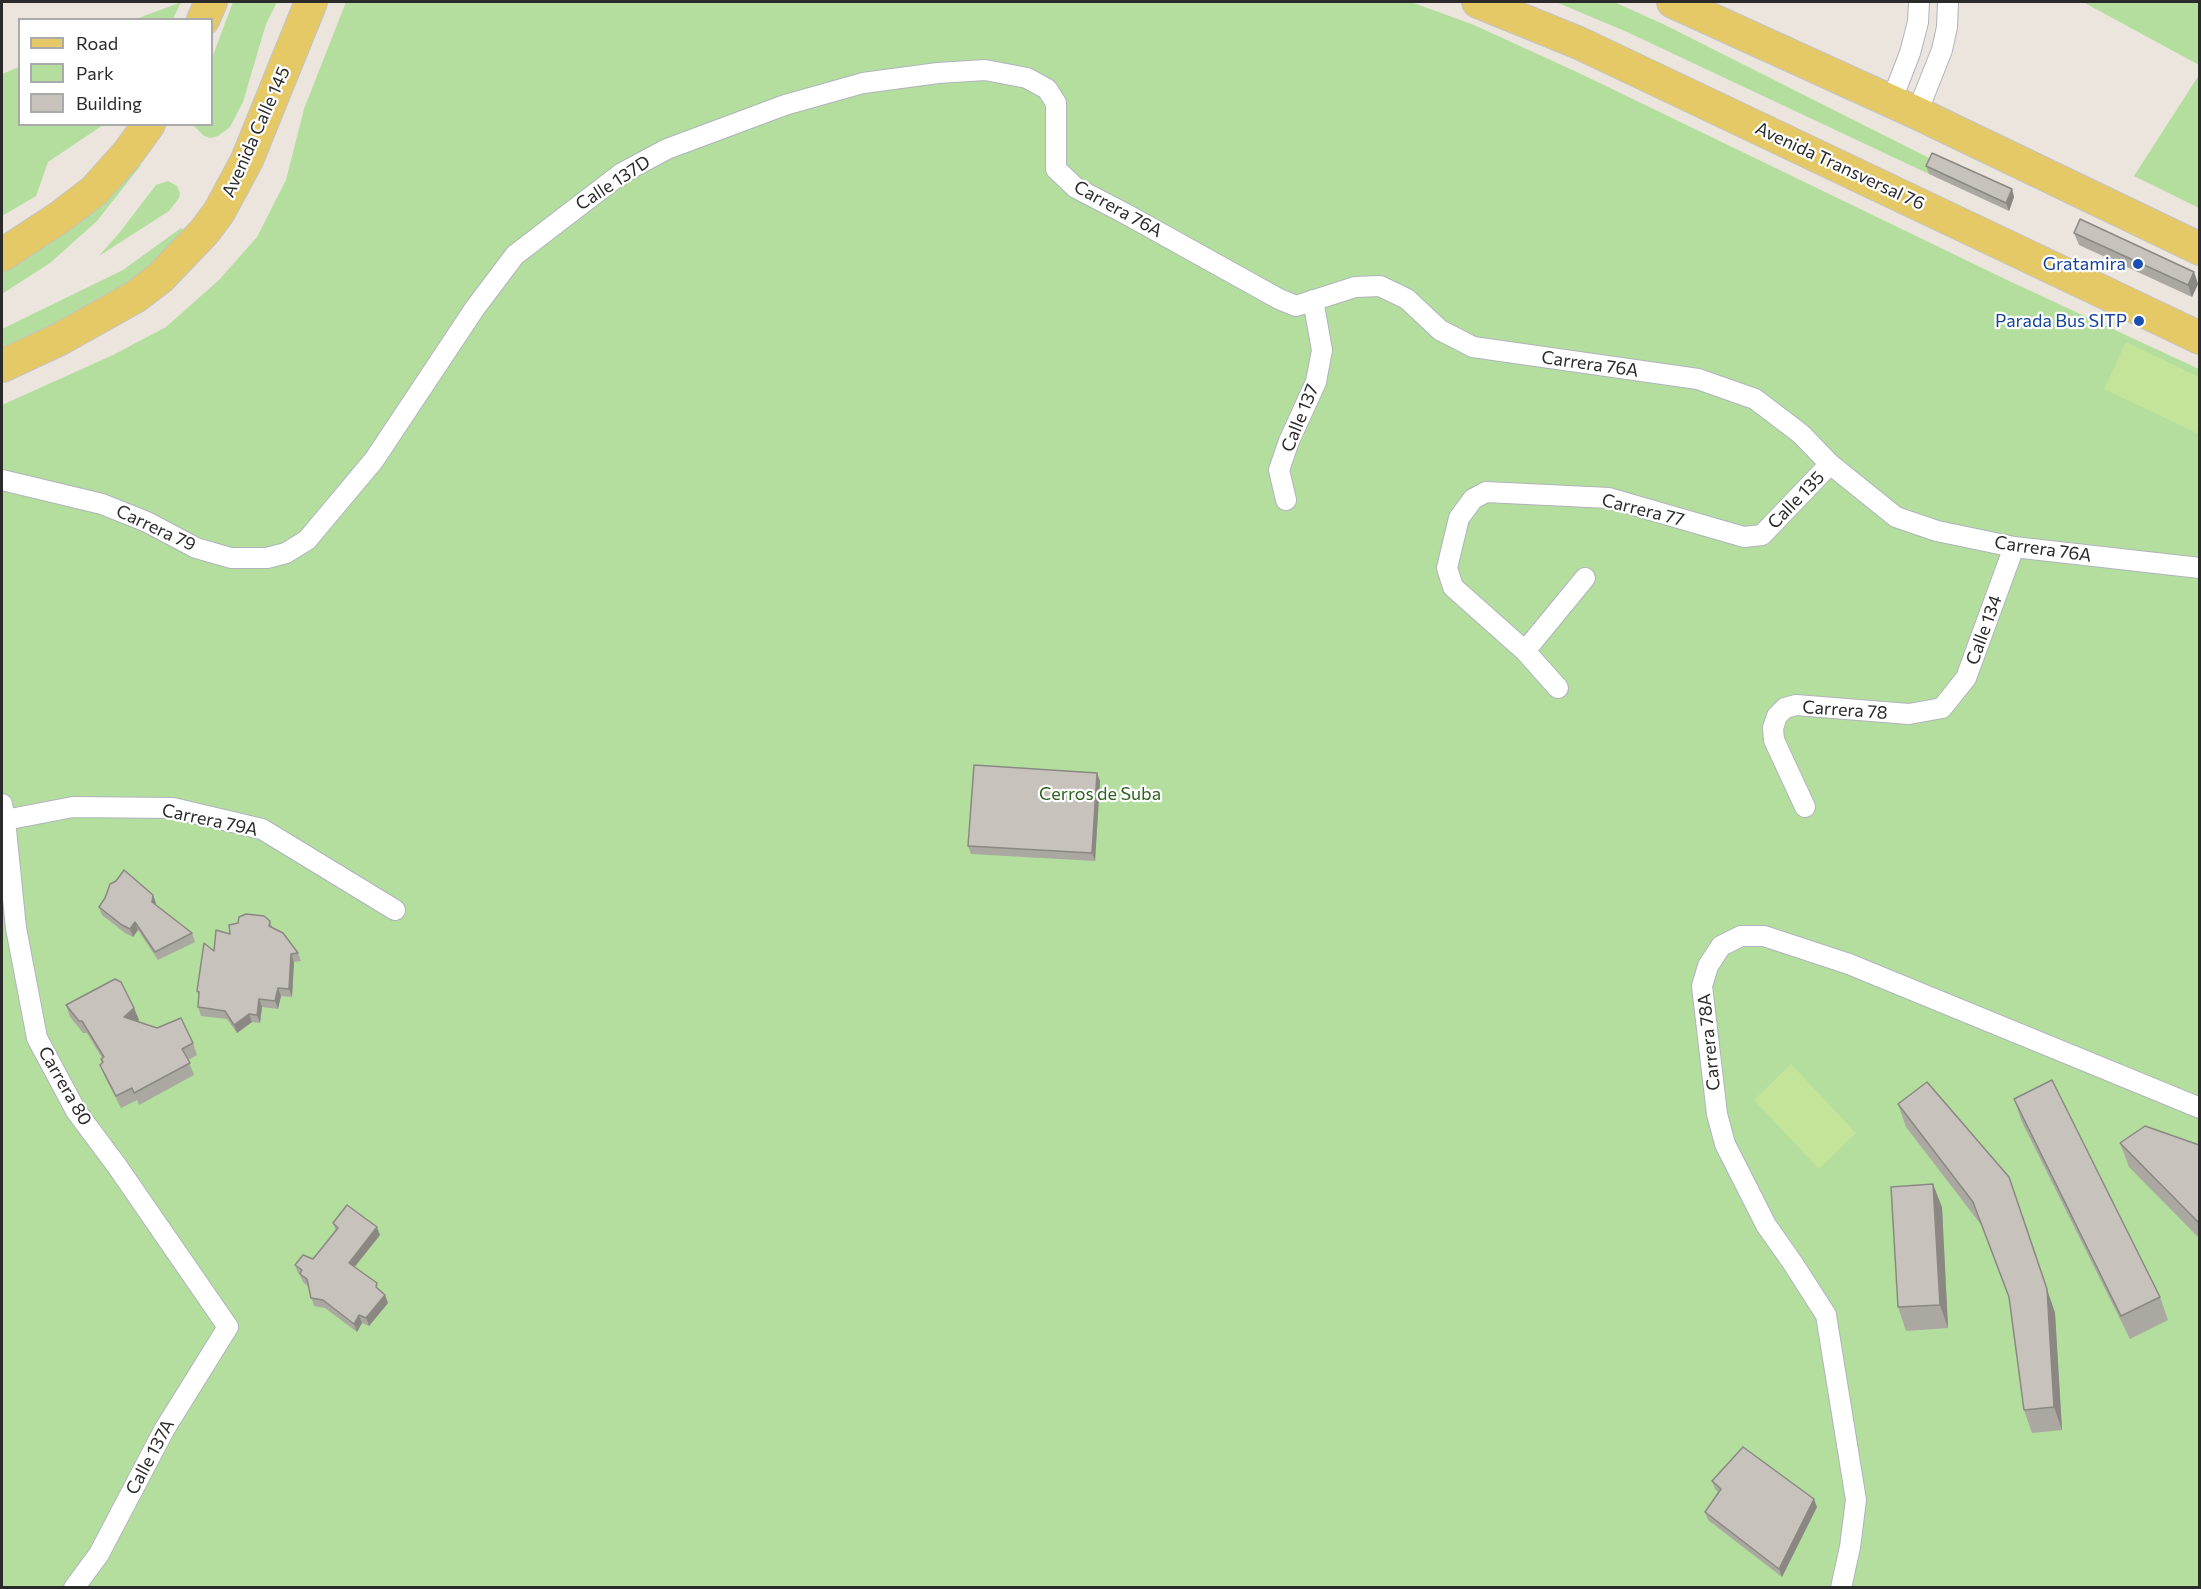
<!DOCTYPE html>
<html>
<head>
<meta charset="utf-8">
<style>
  body { margin:0 }
  #map { position:relative; width:2201px; height:1589px; overflow:hidden; background:#ebe5dd; font-family:Commissioner,sans-serif }
  canvas { display:block }
  .frame { position:absolute; inset:0; border:3px solid #2a2a2a; pointer-events:none }
  .legend { position:absolute; left:18px; top:18px; width:195px; height:108px; box-sizing:border-box; background:#fff; border:2px solid #aaa; margin:0; padding:8px 10px; list-style:none; font-size:18px; color:#2a2a2a }
  .legend li { display:flex; align-items:center; gap:12px; height:30px }
  .legend b { width:30px; border:2px solid #aaa }
</style>
</head>
<body>
<div id="map">
<canvas width="2201" height="1589"></canvas>
<div class="frame"></div>
<ul class="legend">
<li><b style="height:8px;background:#e6c967"></b>Road</li>
<li><b style="height:16px;background:#b3de9e"></b>Park</li>
<li><b style="height:16px;background:#c7c3bc"></b>Building</li>
</ul>
</div>
<script>
const ctx = document.querySelector('canvas').getContext('2d');
ctx.lineJoin = 'round';
function paint(path, color) {
  ctx.fillStyle = color;
  ctx.fill(path, 'evenodd');
}
function toPath(rows) {
  const path = new Path2D();
  for (const r of rows) {
    path.moveTo(r[0], r[1]);
    for (let i = 2; i < r.length; i += 2) path.lineTo(r[i], r[i + 1]);
  }
  return path;
}
function stroke(path, color, width, dash) {
  ctx.strokeStyle = color;
  ctx.lineWidth = width;
  ctx.lineCap = dash ? 'butt' : 'round';
  ctx.setLineDash(dash || []);
  ctx.stroke(path);
}
function label(font, color, halo, rows, align = 'center') {
  ctx.font = font + ' Commissioner,sans-serif';
  ctx.lineWidth = 4.5;
  ctx.setLineDash([]);
  ctx.textBaseline = 'middle';
  ctx.strokeStyle = halo;
  ctx.fillStyle = color;
  for (const [text, x, y, turn = 0] of rows) {
    ctx.save();
    ctx.translate(x, y);
    ctx.rotate((+turn || 0) * Math.PI / 180);
    ctx.textAlign = isNaN(turn) ? turn : align;
    if (halo) ctx.strokeText(text, 0, 0);
    ctx.fillText(text, 0, 0);
    ctx.restore();
  }
}
const green = toPath([
  [181,2,173,19,136,19,171,6],
  [233,2,277,2,266,24,243,102,230,127,218,136,211,138,204,136,193,125,212,124,212,58],
  [346,2,1411,2,1474,25,1579,73,2007,280,2199,369,2199,1587,2,1588,2,405,113,355,166,327,219,280,257,237,286,180,304,109],
  [1556,2,1614,2,1663,24,1935,161,1929,174,1627,32],
  [2083,2,2199,2,2199,65],
  [19,67,20,124,103,125,48,162,36,196,2,216,2,74],
  [2199,75,2199,208,2134,176],
  [133,161,141,165,97,221,50,263,2,294,2,270],
  [168,181,177,186,180,193,179,198,169,211,99,256,120,232,156,185],
  [181,228,189,235,143,276,2,357,2,329,123,270]
]);
const pitch = toPath([
  [2126,342,2199,377,2199,434,2104,389],
  [1791,1064,1856,1133,1819,1169,1754,1100]
]);
const minor = toPath([
  [1891,102,1910,53,1918,22,1919,2],
  [1917,113,1942,50,1947,27,1948,2],
  [2,480,102,504,147,522,196,548,231,558,267,558,286,553,307,540,374,460,475,308,515,255,622,173,667,149,785,105,863,83,938,73,985,70,1027,78,1047,89,1056,103,1056,169,1076,188,1126,214,1279,299,1296,306,1355,287,1380,286,1407,299,1440,330,1473,347,1698,379,1755,399,1801,434,1830,464,1896,517,1937,531,2014,547,2200,568],
  [1286,500,1279,470,1289,441,1316,382,1322,350,1313,300],
  [1525,651,1585,578],
  [1558,688,1525,651,1453,587,1447,568,1459,518,1473,499,1486,492,1609,498,1744,537,1762,535,1830,464],
  [2,804,5,820,16,928,37,1038,76,1111,117,1166,228,1327,164,1430,99,1554,74,1588],
  [1805,807,1774,740,1773,728,1777,716,1785,708,1796,705,1909,714,1942,708,1966,678,2014,547],
  [5,820,73,807,173,808,262,829,395,910],
  [1841,1588,1850,1547,1856,1500,1826,1315,1792,1262,1766,1225,1725,1144,1717,1114,1702,986,1708,966,1721,946,1741,936,1764,936,1849,964,2200,1108]
]);
const primary = toPath([
  [1478,2,1579,43,2200,338],
  [1673,2,1917,113,2200,249],
  [203,20,211,2],
  [2,255,60,217,94,191,128,153,149,124],
  [2,366,60,339,135,297,160,278,205,231,219,212,247,160,311,2]
]);
const wall = toPath([
  [1926,166,2012,189,2014,197,2009,211,1929,174],
  [2074,233,2194,272,2198,284,2192,297,2079,245],
  [1100,781,1095,861,971,854,968,846],
  [153,895,156,905,192,933,195,942,158,960,138,930,133,937,125,933,102,915,99,907],
  [270,921,272,927,298,953,301,961,294,962,292,997,281,996,278,1009,262,1007,260,1023,252,1022,237,1033,227,1019,201,1016,198,1007,199,997,197,991,214,951,230,934,238,923],
  [66,1005,134,1008,139,1020,137,1022,193,1043,197,1055,188,1060,194,1075,139,1105,137,1100,121,1108,105,1077,100,1065,103,1062,102,1058,87,1033,83,1033,70,1017],
  [2014,1099,2160,1297,2168,1320,2130,1339,2022,1122],
  [1898,1104,2017,1201,2055,1313,2062,1430,2032,1433,2024,1410,2009,1298,1982,1226,1906,1127],
  [2120,1143,2199,1145,2199,1238,2129,1167],
  [1942,1207,1948,1328,1906,1331,1898,1307],
  [333,1223,380,1235,355,1267,385,1295,388,1303,369,1326,362,1323,357,1332,325,1308,314,1306,308,1286,303,1282,300,1275,298,1273,295,1265,313,1259,336,1231],
  [1712,1481,1817,1507,1782,1577,1708,1520,1705,1512,1719,1493,1715,1489]
]);
const shadedWall = toPath([
  [2012,189,2014,197,2009,211,2006,203],
  [2194,272,2198,284,2192,297,2188,285],
  [1097,773,1100,781,1095,861,1092,853],
  [153,895,156,903,155,910,152,902],
  [135,922,138,930,133,937,130,929],
  [291,954,294,962,292,997,289,989],
  [278,988,281,996,278,1009,275,1001],
  [259,999,262,1007,260,1023,257,1015],
  [134,1008,139,1020,128,1029,124,1017],
  [249,1014,252,1022,237,1033,234,1025],
  [2009,1177,2055,1313,2062,1430,2054,1407],
  [1933,1184,1942,1207,1948,1328,1940,1305],
  [377,1227,380,1235,351,1271,349,1263],
  [385,1295,388,1303,369,1326,366,1318],
  [359,1315,362,1323,357,1332,354,1324],
  [1814,1499,1817,1507,1782,1577,1779,1569]
]);
const building = toPath([
  [1932,153,2012,189,2006,203,1926,166,1932,153],
  [2080,219,2194,272,2188,285,2074,233,2080,219],
  [974,765,1097,773,1092,853,968,846,974,765],
  [124,870,153,895,152,902,192,933,155,952,135,922,130,929,122,925,99,907,105,898,110,884,116,881,124,870],
  [246,914,264,916,270,921,269,926,283,933,298,953,291,954,289,989,278,988,275,1001,259,999,257,1015,249,1014,234,1025,225,1011,198,1007,199,992,197,991,204,943,214,951,216,930,230,934,229,925,238,923,239,917,246,914],
  [115,979,121,982,134,1008,124,1017,157,1028,181,1018,193,1043,182,1049,190,1063,134,1093,132,1088,116,1096,100,1065,103,1062,101,1059,104,1057,82,1021,79,1021,66,1005,115,979],
  [2052,1080,2160,1297,2121,1316,2014,1099,2052,1080],
  [1927,1082,2009,1177,2047,1289,2054,1407,2024,1410,2009,1297,1973,1202,1898,1104,1927,1082],
  [2145,1126,2199,1145,2199,1223,2120,1143,2145,1126],
  [1933,1184,1940,1305,1898,1307,1891,1187,1933,1184],
  [347,1205,377,1227,349,1263,377,1283,376,1287,385,1295,366,1318,359,1315,354,1324,323,1300,311,1298,307,1279,300,1274,302,1270,295,1265,303,1255,313,1259,338,1228,333,1223,347,1205],
  [1743,1447,1814,1499,1779,1569,1705,1512,1721,1489,1712,1481,1743,1447]
]);
const markers = [
  [2138,264,6,"#1a4fb4"],
  [2139,321,6,"#1a4fb4"]
];
const streetNames = [
  ["Avenida Calle 145",256,132,-66],
  ["Avenida Transversal 76",1840,166,25],
  ["Calle 137D",613,183,-33],
  ["Carrera 76A",1118,209,29],
  ["Carrera 76A",1590,364,8],
  ["Calle 137",1300,418,-68],
  ["Calle 135",1796,500,-46],
  ["Carrera 77",1643,510,14],
  ["Carrera 79",156,528,25],
  ["Carrera 76A",2043,549,8],
  ["Calle 134",1984,630,-70],
  ["Carrera 78",1845,710,4],
  ["Carrera 79A",210,820,12],
  ["Carrera 78A",1709,1042,-96],
  ["Carrera 80",65,1086,60],
  ["Calle 137A",150,1457,-62]
];
const transitNames = [
  ["Gratamira",2126,264],
  ["Parada Bus SITP",2127,321]
];
const parkNames = [
  ["Cerros de Suba",1100,794]
];
paint(green, '#b3de9e');
paint(pitch, '#c4e49a');
stroke(minor, '#b1b3bd', 22);
stroke(primary, '#c3c3c3', 34);
stroke(minor, '#fff', 20);
stroke(primary, '#e6c967', 32);
paint(wall, '#aba8a2');
paint(shadedWall, '#8b8884');
paint(building, '#c7c3bc');
stroke(building, '#8b8884', 1.5);
for (const [x, y, r, color] of markers) {
  const dot = new Path2D();
  dot.arc(x, y, r, 0, 2 * Math.PI);
  ctx.fillStyle = color;
  ctx.fill(dot);
  stroke(dot, '#fff', 2);
}
label('18px', '#2a2a2a', '#fff', streetNames);
label('18px', '#164399', '#fff', transitNames, 'right');
label('18px', '#2d621f', '#fff', parkNames);
</script>
</body>
</html>
